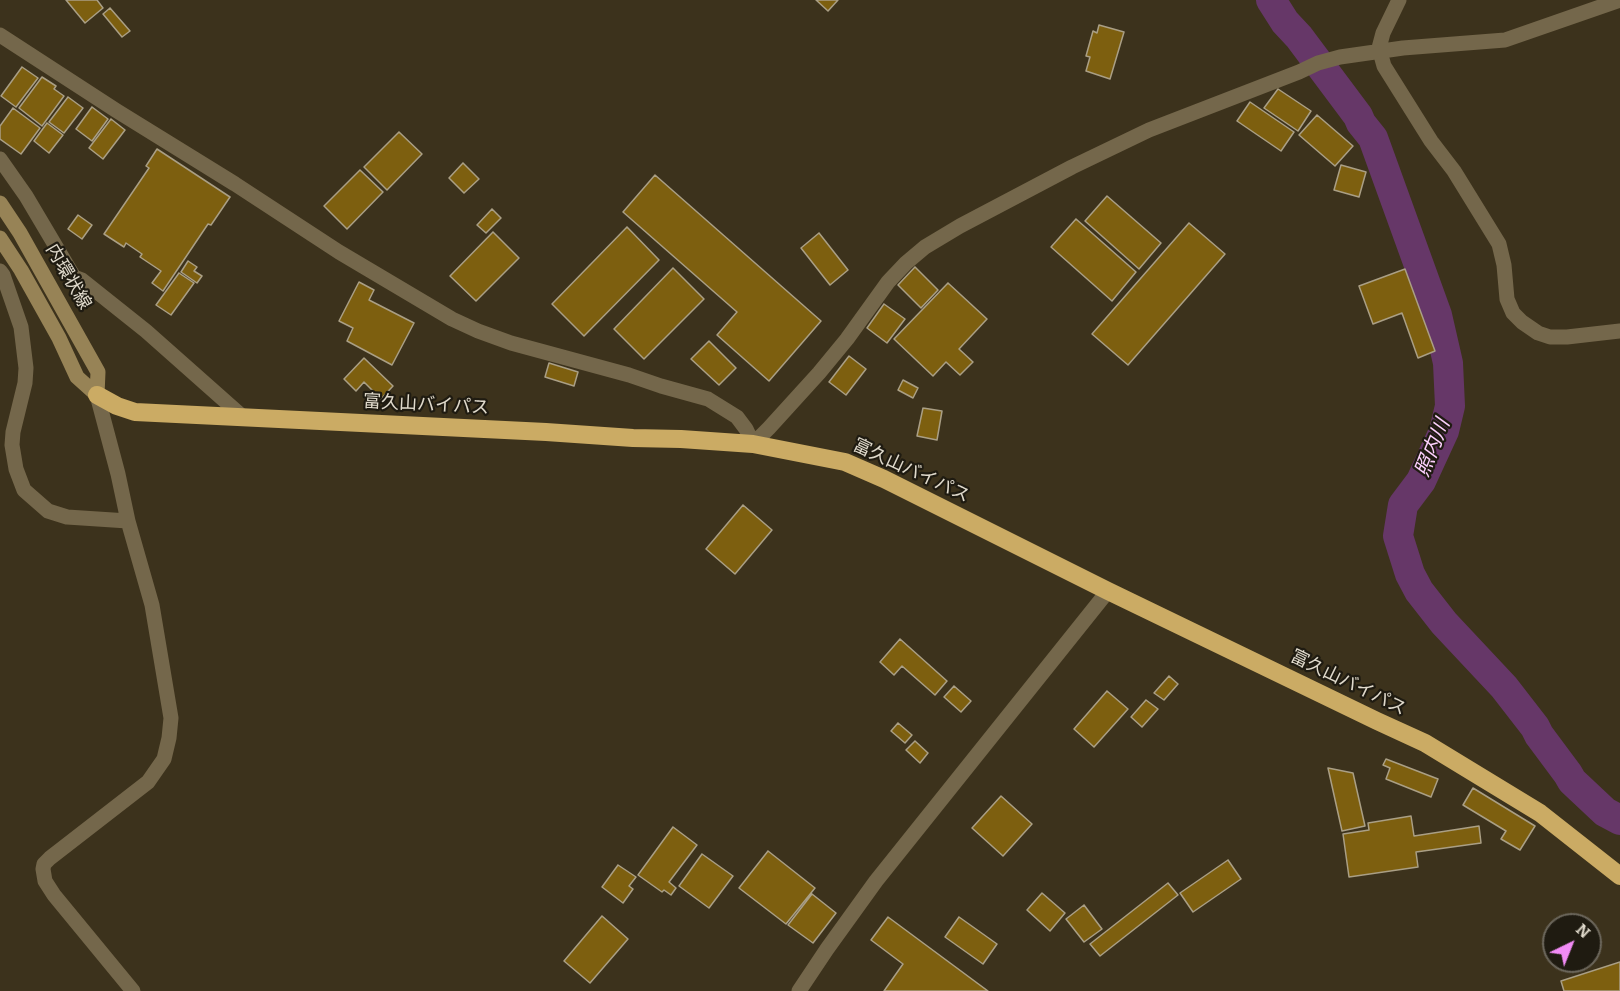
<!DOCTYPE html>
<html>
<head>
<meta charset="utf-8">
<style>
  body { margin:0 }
  #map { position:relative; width:1620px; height:991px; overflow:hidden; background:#3c321c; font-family:Bitter,serif }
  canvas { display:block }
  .north { position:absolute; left:1542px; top:913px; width:60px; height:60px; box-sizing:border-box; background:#1f1b11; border:2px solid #6c675c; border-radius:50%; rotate:43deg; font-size:16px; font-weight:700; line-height:24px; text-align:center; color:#e0dacc }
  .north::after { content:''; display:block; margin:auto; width:21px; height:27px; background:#f18bf5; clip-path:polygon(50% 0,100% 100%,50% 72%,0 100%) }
</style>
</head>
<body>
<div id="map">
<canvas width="1620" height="991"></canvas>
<div class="north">N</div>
</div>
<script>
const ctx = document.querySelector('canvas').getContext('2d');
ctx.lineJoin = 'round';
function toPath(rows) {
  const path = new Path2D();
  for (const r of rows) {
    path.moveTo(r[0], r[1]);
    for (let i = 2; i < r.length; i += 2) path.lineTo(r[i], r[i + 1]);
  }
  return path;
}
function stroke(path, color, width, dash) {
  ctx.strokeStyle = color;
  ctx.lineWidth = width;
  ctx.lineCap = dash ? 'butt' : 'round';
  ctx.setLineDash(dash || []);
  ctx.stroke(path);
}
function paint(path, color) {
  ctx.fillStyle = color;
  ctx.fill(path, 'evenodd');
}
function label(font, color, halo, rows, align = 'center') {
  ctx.font = font + ' Bitter,"Noto Sans JP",serif';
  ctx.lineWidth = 4.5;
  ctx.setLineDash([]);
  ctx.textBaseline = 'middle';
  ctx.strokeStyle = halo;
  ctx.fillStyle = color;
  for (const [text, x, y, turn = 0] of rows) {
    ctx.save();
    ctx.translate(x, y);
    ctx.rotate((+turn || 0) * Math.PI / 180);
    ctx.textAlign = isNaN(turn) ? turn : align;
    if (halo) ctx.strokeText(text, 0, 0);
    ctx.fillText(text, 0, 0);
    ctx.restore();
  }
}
const river = toPath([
  [1271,0,1285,22,1299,37,1358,116,1361,123,1373,138,1437,315,1448,363,1450,406,1444,431,1421,481,1403,505,1398,536,1410,574,1419,591,1444,623,1504,687,1535,727,1539,735,1568,774,1572,781,1605,812,1620,820]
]);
const building = toPath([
  [66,0,97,0,103,8,85,23,66,0],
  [816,0,838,0,828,11,816,0],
  [110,8,130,31,122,37,103,14,110,8],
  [1099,25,1124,32,1110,79,1086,71,1090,57,1086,56,1093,31,1097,33,1099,25],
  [22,67,38,78,16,107,1,96,22,67],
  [42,77,56,86,54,89,64,96,42,126,19,108,42,77],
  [1278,89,1311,111,1298,131,1264,108,1278,89],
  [68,97,83,108,64,133,49,122,68,97],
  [1250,102,1294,132,1281,151,1237,121,1250,102],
  [92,107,108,119,92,141,76,129,92,107],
  [13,108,40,128,21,154,0,139,0,126,13,108],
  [1317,115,1353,146,1335,166,1299,135,1317,115],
  [111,119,125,130,103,159,89,148,111,119],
  [47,123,63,135,49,153,34,141,47,123],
  [399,132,422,154,387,190,364,167,399,132],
  [157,149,230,197,211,225,208,224,163,291,152,283,161,271,140,257,142,254,126,243,124,247,104,234,149,168,146,166,157,149],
  [463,163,479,179,464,193,449,178,463,163],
  [1341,165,1366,172,1359,197,1334,190,1341,165],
  [360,170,383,192,347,229,324,206,360,170],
  [655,175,821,321,769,381,717,335,737,312,623,212,655,175],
  [1107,196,1161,243,1139,269,1085,221,1107,196],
  [492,209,501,218,486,233,477,225,492,209],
  [78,215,92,225,82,239,68,229,78,215],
  [1076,219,1136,272,1112,301,1051,247,1076,219],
  [1189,223,1225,254,1128,365,1092,334,1189,223],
  [627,227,659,260,584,336,552,304,627,227],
  [493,232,519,258,476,301,450,276,493,232],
  [819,233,848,270,830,285,801,248,819,233],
  [188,261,197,267,194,271,202,276,197,283,181,272,188,261],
  [915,267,938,290,921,308,898,285,915,267],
  [673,268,704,299,644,359,614,329,673,268],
  [1405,269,1435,351,1418,358,1402,313,1373,324,1359,286,1405,269],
  [179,273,194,283,171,315,156,305,179,273],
  [359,282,374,290,369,300,414,323,392,365,347,341,353,328,339,321,359,282],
  [948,283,987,319,959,349,973,362,960,375,946,362,933,376,894,339,948,283],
  [884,304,905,319,887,343,867,328,884,304],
  [709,341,736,368,719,385,691,359,709,341],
  [849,356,866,369,846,395,829,382,849,356],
  [364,358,393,386,381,399,364,382,356,391,344,379,364,358],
  [549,363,578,372,574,386,545,377,549,363],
  [903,380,918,388,913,398,898,390,903,380],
  [923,408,942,411,937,440,917,436,923,408],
  [743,505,772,530,735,574,706,549,743,505],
  [900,639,947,681,935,695,902,666,894,675,880,662,900,639],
  [1169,676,1178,684,1164,700,1154,693,1169,676],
  [954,686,971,701,961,712,944,697,954,686],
  [1107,691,1128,709,1094,747,1074,729,1107,691],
  [1146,700,1158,709,1142,727,1131,717,1146,700],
  [898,723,912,735,905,743,891,731,898,723],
  [915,741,928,753,920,763,906,750,915,741],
  [1386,759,1438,779,1431,797,1386,779,1390,768,1383,765,1386,759],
  [1328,768,1353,773,1365,826,1342,831,1328,768],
  [1473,788,1535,826,1520,850,1501,839,1506,831,1463,805,1473,788],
  [1001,796,1032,824,1003,856,972,828,1001,796],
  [1411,816,1414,836,1479,826,1481,843,1416,852,1418,867,1349,877,1343,834,1369,830,1368,823,1411,816],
  [673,827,697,845,669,882,676,888,671,895,664,890,662,892,638,875,673,827],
  [768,851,815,888,786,924,739,888,768,851],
  [702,854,733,876,709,908,679,886,702,854],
  [1228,860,1241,879,1193,912,1180,893,1228,860],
  [618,865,636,877,629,886,633,889,623,903,602,887,618,865],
  [1168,883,1178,895,1100,956,1090,944,1168,883],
  [1042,893,1065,913,1050,931,1027,910,1042,893],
  [812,894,836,913,813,943,788,925,812,894],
  [1084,905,1102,929,1084,942,1066,919,1084,905],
  [602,916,628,939,590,983,564,961,602,916],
  [888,917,988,991,884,991,903,964,871,940,888,917],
  [959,917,997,944,983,964,945,937,959,917],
  [1620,962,1620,991,1564,991,1561,981,1620,962]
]);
const street = toPath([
  [1399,0,1383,33,1379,48,1384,66,1431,141,1454,171,1499,244,1504,265,1507,299,1513,313,1522,322,1538,333,1550,337,1567,337,1620,331],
  [0,35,117,111,235,184,339,252,452,319,478,331,511,343,629,375,661,386,708,399,737,417,746,429,753,444,769,428,819,373,847,339,888,282,906,263,925,247,960,226,1072,167,1149,130,1299,72,1318,63,1340,57,1403,48,1505,40,1620,0],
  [0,159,26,196,74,277,82,280,146,331,243,417],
  [0,271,3,275,21,327,26,368,25,383,13,432,12,445,16,469,24,490,48,511,67,517,128,521,152,605,171,718,169,738,164,759,148,782,50,858,44,864,43,869,45,881,54,895,133,991],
  [97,395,118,474,128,521],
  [799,991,827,949,876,881,1108,591]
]);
const secondary = toPath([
  [0,203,20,233,98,372,97,395],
  [0,238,21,270,59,338,77,377,97,395]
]);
const highway = toPath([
  [97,395,117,406,135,412,546,432,633,438,681,439,753,444,845,462,884,479,1108,591,1377,721,1425,743,1540,813,1620,876]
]);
const streetNames = [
  ["内環状線",68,277,60],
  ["富久山バイパス",426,405,3],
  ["富久山バイパス",911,471,25],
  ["富久山バイパス",1348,683,26]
];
const waterNames = [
  ["照内川",1433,448,-68]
];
stroke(river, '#663768', 30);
paint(building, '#7d5f0f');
stroke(building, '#aa9f85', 1.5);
stroke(street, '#74674b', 15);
stroke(secondary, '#978356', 15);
stroke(highway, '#cbab64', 18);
label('18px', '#e0dacc', '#1f1b11', streetNames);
label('italic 20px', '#fcd0fd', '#1f1b11', waterNames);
</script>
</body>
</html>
